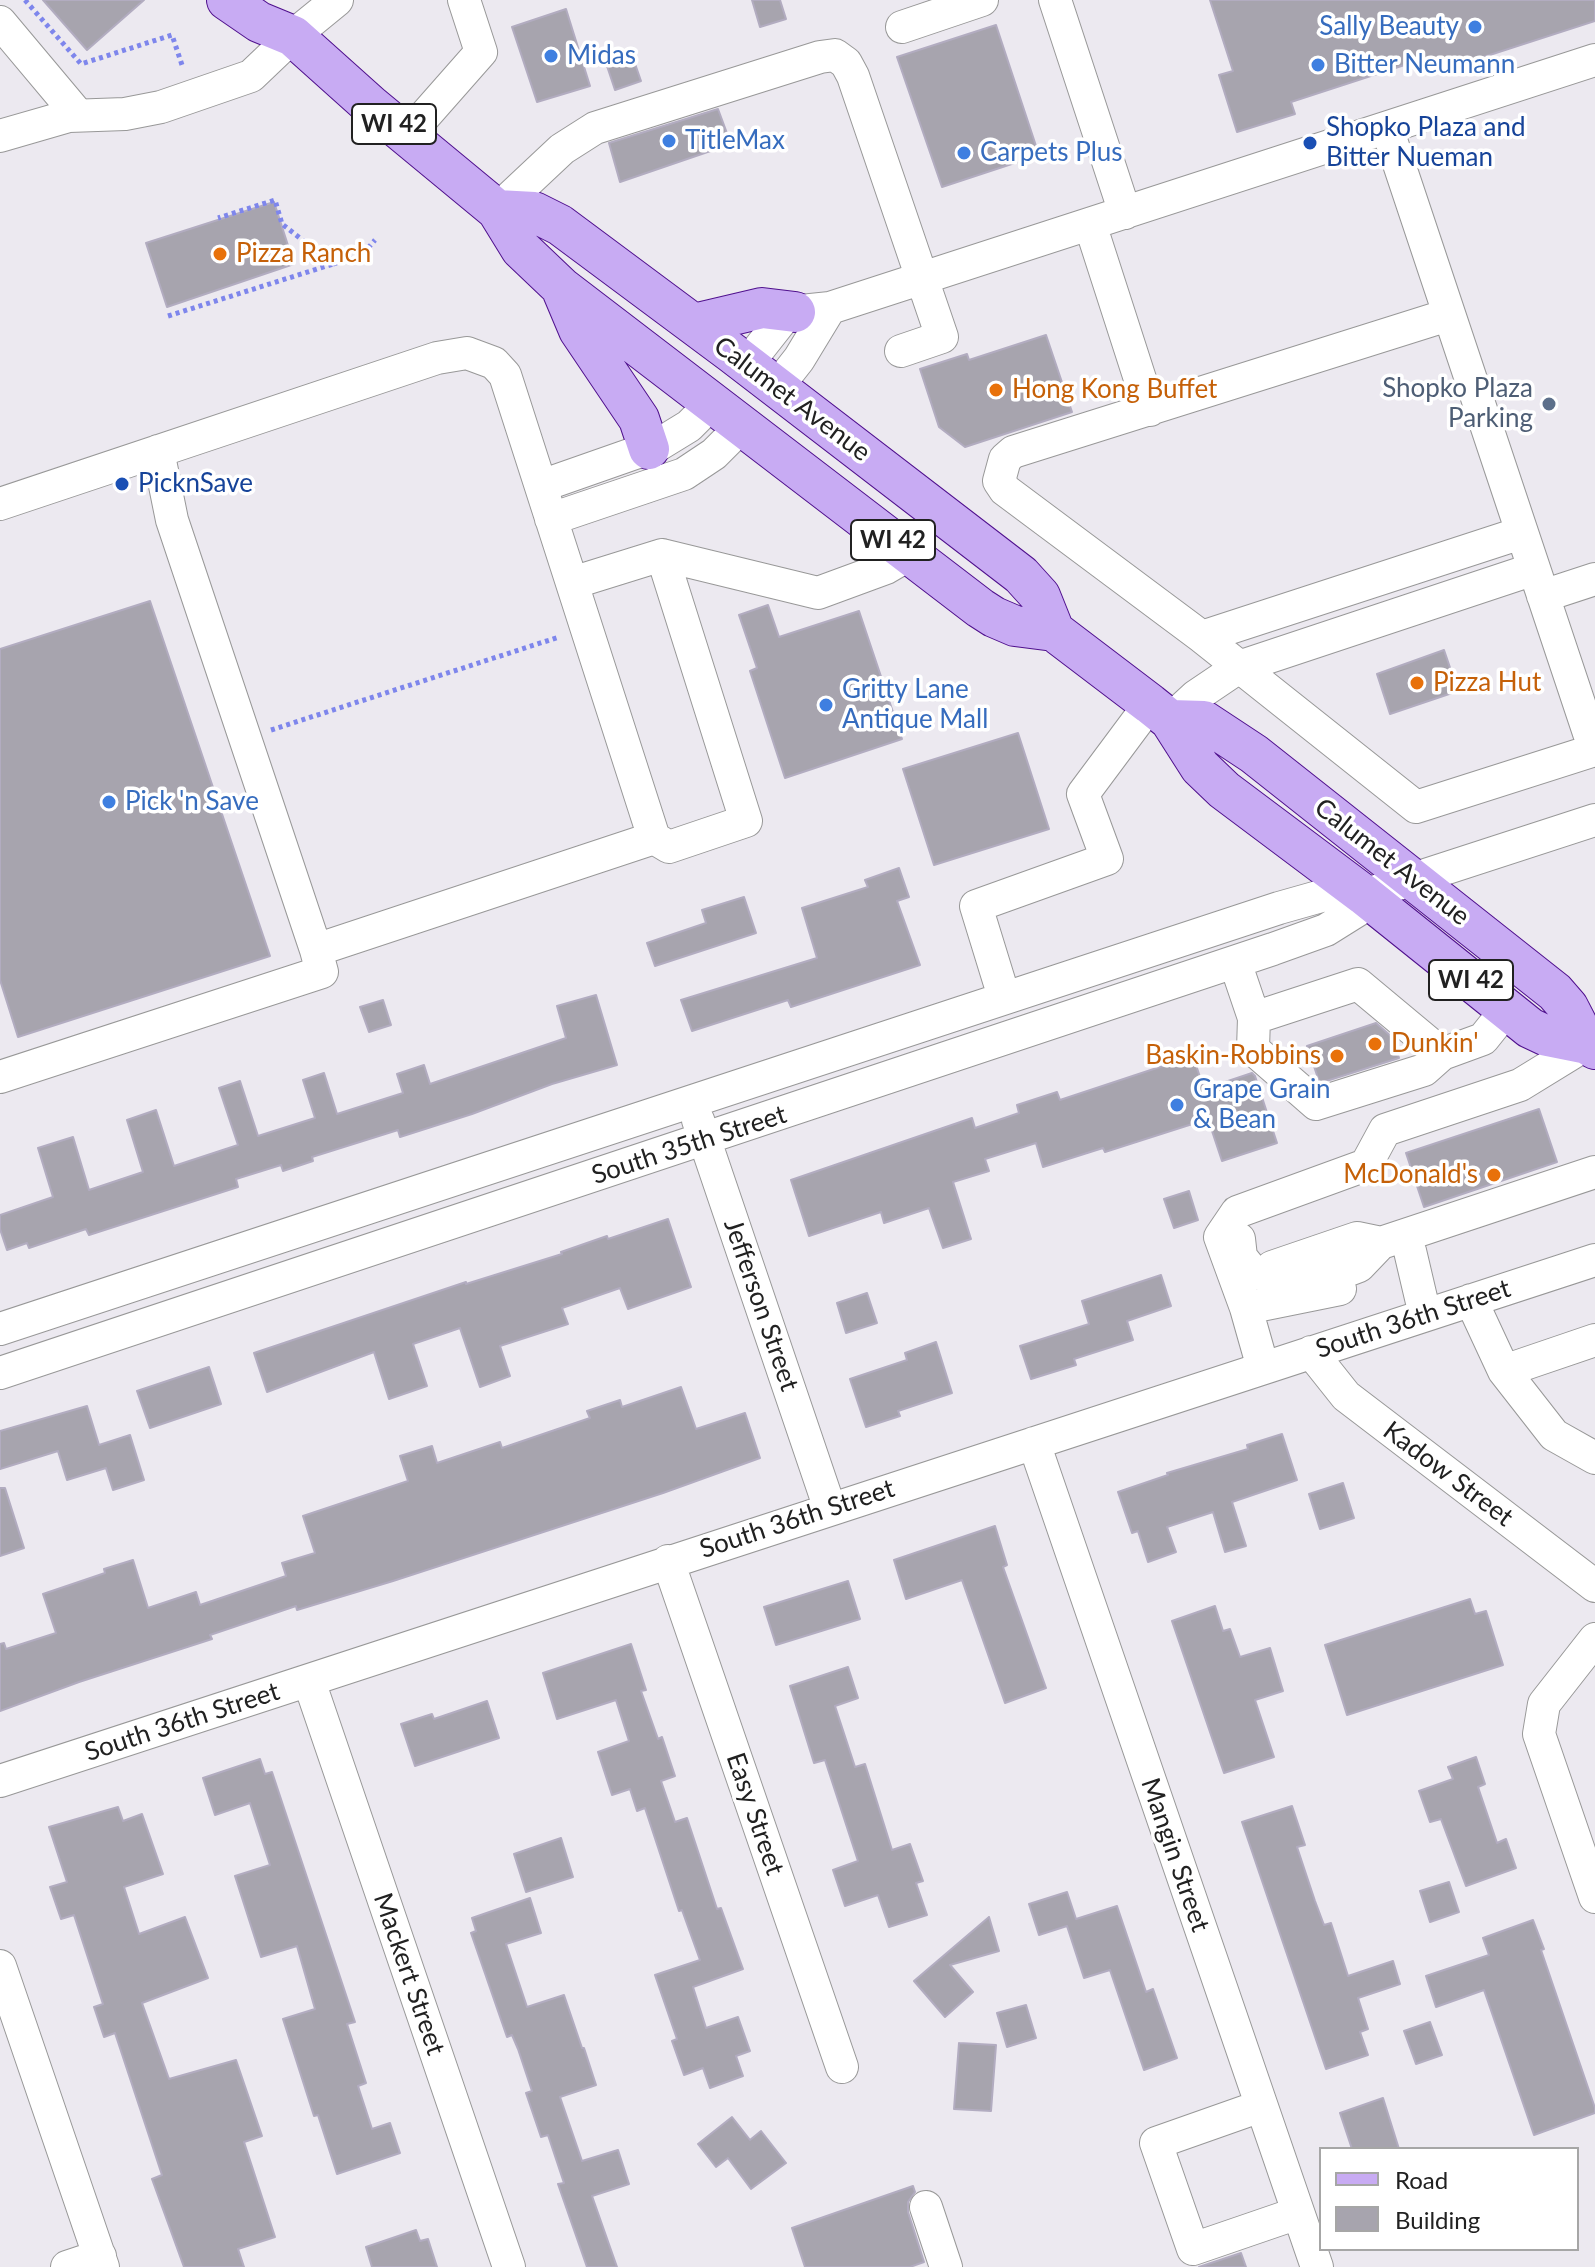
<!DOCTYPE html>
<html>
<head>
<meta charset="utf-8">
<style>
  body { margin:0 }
  #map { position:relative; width:1595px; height:2267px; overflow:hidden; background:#ece9f0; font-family:Lato,sans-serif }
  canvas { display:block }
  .legend { position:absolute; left:1319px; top:2147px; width:260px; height:104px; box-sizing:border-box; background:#fff; border:2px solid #a6a6a6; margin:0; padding:10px 14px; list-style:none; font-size:24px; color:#212121 }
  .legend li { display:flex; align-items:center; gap:16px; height:40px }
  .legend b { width:40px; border:2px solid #a6a6a6 }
</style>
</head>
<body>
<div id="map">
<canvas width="1595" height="2267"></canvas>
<ul class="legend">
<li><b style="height:10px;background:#c8abf3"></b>Road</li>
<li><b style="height:22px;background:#a7a4ae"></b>Building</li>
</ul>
</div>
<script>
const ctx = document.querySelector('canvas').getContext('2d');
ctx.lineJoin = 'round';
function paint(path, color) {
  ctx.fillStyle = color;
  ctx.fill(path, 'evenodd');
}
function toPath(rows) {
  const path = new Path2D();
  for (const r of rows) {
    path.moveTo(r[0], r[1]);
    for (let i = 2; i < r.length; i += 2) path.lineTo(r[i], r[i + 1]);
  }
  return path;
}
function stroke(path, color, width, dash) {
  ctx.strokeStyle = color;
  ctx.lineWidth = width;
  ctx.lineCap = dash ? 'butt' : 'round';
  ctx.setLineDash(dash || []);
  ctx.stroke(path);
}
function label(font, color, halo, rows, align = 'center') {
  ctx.font = font + ' Lato,sans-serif';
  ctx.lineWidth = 7;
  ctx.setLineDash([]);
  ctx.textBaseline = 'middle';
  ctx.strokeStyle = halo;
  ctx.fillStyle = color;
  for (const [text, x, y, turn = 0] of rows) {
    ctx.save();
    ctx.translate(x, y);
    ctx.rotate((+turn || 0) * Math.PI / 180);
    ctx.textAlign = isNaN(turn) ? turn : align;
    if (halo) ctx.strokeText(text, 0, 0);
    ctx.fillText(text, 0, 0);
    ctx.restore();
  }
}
const building = toPath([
  [43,0,144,0,87,50,43,0],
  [752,0,780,0,786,19,760,27,752,0],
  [1210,0,1595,0,1595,21,1431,74,1426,58,1291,102,1295,114,1237,132,1219,75,1233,71,1210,0],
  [566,9,590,86,537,102,512,27,566,9],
  [996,25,1039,155,942,187,897,57,996,25],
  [632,55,641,81,615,90,606,63,632,55],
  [718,109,731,144,620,182,609,143,718,109],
  [274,202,294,264,167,307,146,243,274,202],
  [1046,335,1072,412,965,447,939,427,920,369,967,354,969,360,1046,335],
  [150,601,270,956,18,1037,0,980,0,649,150,601],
  [768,605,779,637,859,611,902,739,785,778,750,671,757,668,739,615,768,605],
  [1444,650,1458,691,1390,714,1377,674,1444,650],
  [1018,733,1049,829,934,865,903,769,1018,733],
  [899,868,909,897,897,901,920,965,791,1007,788,1000,692,1031,681,1000,817,958,802,908,868,887,865,880,899,868],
  [744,897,756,933,655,966,647,943,706,923,702,910,744,897],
  [596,995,617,1065,552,1084,472,1114,400,1137,398,1130,312,1157,313,1161,283,1171,281,1165,236,1179,238,1187,89,1235,86,1229,29,1248,27,1243,7,1250,0,1229,0,1215,53,1197,38,1148,73,1137,89,1190,143,1172,127,1120,156,1110,174,1166,238,1145,219,1088,240,1081,258,1136,315,1118,303,1080,324,1073,337,1114,403,1093,397,1074,424,1065,430,1084,566,1038,557,1006,596,995],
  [383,1000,391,1025,369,1032,360,1007,383,1000],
  [1376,1023,1393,1038,1399,1058,1320,1083,1319,1081,1307,1046,1376,1023],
  [1193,1056,1204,1089,1252,1073,1255,1076,1277,1143,1222,1161,1208,1119,1105,1152,1103,1148,1043,1167,1036,1143,985,1159,989,1171,953,1182,971,1239,943,1248,929,1208,884,1223,881,1212,809,1236,791,1180,972,1118,975,1128,1019,1113,1017,1105,1057,1092,1060,1100,1193,1056],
  [1539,1109,1557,1162,1424,1207,1406,1153,1539,1109],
  [1189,1191,1198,1220,1174,1228,1164,1199,1189,1191],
  [668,1219,691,1287,628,1309,620,1288,562,1308,568,1324,500,1346,510,1376,480,1387,460,1328,413,1344,427,1386,389,1399,374,1352,267,1392,254,1353,466,1282,466,1284,562,1254,561,1252,607,1236,608,1239,668,1219],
  [1161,1275,1171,1306,1127,1321,1133,1340,1074,1359,1076,1365,1031,1379,1020,1346,1089,1324,1082,1301,1161,1275],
  [867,1293,877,1323,846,1333,837,1303,867,1293],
  [936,1342,952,1393,898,1411,900,1416,866,1427,850,1379,907,1360,905,1353,936,1342],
  [209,1367,221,1404,150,1428,137,1391,209,1367],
  [681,1387,696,1429,745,1413,760,1458,663,1493,393,1581,297,1610,296,1606,210,1635,212,1639,79,1682,0,1711,0,1644,4,1643,6,1649,56,1633,43,1594,105,1573,104,1569,133,1560,148,1608,196,1592,200,1605,286,1576,282,1563,315,1553,303,1516,408,1481,400,1456,432,1446,437,1463,500,1442,502,1448,590,1418,587,1411,620,1400,622,1407,681,1387],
  [87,1406,99,1445,130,1435,144,1480,113,1490,106,1468,67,1480,58,1451,0,1469,0,1431,87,1406],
  [1282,1434,1297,1480,1232,1502,1246,1546,1225,1552,1213,1512,1167,1527,1176,1552,1148,1562,1138,1531,1132,1533,1118,1492,1168,1475,1167,1473,1248,1449,1247,1445,1282,1434],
  [1343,1483,1354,1518,1320,1529,1309,1494,1343,1483],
  [0,1488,5,1488,24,1548,0,1556,0,1488],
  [995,1526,1007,1565,1003,1567,1046,1688,1005,1703,962,1580,906,1599,894,1560,995,1526],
  [848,1581,860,1619,776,1645,764,1607,848,1581],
  [1470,1599,1475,1614,1486,1611,1503,1665,1347,1715,1325,1645,1470,1599],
  [1215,1606,1223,1631,1230,1629,1240,1657,1270,1648,1283,1691,1255,1700,1274,1757,1224,1773,1172,1621,1215,1606],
  [631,1644,646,1690,641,1691,658,1739,662,1737,675,1776,661,1781,675,1822,687,1818,717,1909,721,1908,743,1969,693,1987,706,2028,738,2017,750,2051,736,2056,743,2076,710,2088,703,2068,684,2075,672,2041,677,2039,655,1975,700,1960,682,1910,679,1911,645,1808,637,1811,630,1789,612,1795,598,1752,629,1741,616,1700,557,1719,543,1673,631,1644],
  [848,1667,858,1698,835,1706,855,1767,865,1764,892,1850,910,1844,923,1881,916,1883,927,1915,889,1927,878,1895,845,1906,833,1870,858,1861,825,1760,814,1763,790,1686,848,1667],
  [487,1701,499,1738,415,1766,401,1724,432,1714,434,1719,487,1701],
  [1476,1757,1485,1784,1478,1787,1497,1843,1506,1839,1516,1868,1466,1886,1441,1819,1430,1822,1419,1791,1453,1779,1448,1767,1476,1757],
  [260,1759,265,1774,272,1772,355,2022,347,2024,366,2083,358,2086,372,2129,390,2123,400,2153,337,2174,318,2115,314,2116,283,2019,315,2009,297,1946,261,1957,235,1876,270,1865,250,1803,215,1815,203,1778,260,1759],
  [1292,1806,1305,1845,1297,1847,1315,1901,1324,1925,1331,1923,1348,1976,1393,1961,1400,1984,1358,1998,1368,2029,1360,2032,1368,2055,1326,2069,1242,1822,1292,1806],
  [118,1807,123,1821,142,1814,163,1874,124,1887,139,1934,185,1917,208,1978,142,2003,169,2079,236,2060,262,2136,244,2142,275,2237,238,2249,244,2267,184,2267,152,2179,162,2175,115,2033,104,2037,94,2007,103,2004,74,1915,61,1919,50,1887,67,1882,49,1827,118,1807],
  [561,1838,573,1877,526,1892,514,1854,561,1838],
  [1449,1882,1459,1912,1430,1922,1420,1891,1449,1882],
  [1067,1892,1076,1919,1117,1906,1146,1992,1153,1989,1177,2058,1144,2070,1110,1970,1084,1978,1067,1926,1039,1935,1029,1904,1067,1892],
  [530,1898,541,1933,506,1944,527,2007,564,1995,582,2048,584,2048,596,2085,560,2097,582,2161,618,2150,629,2184,592,2196,617,2267,587,2267,558,2184,564,2183,548,2135,541,2137,526,2093,532,2091,518,2049,512,2035,507,2037,471,1933,476,1931,472,1918,530,1898],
  [989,1917,999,1951,950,1965,973,1992,945,2017,914,1981,989,1917],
  [1533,1920,1544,1949,1541,1950,1595,2108,1595,2113,1534,2135,1484,1990,1436,2007,1426,1976,1489,1955,1483,1938,1533,1920],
  [1026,2005,1036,2038,1007,2047,997,2013,1026,2005],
  [1430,2022,1442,2055,1416,2064,1404,2031,1430,2022],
  [959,2043,996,2045,991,2111,954,2109,959,2043],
  [1383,2098,1399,2149,1352,2149,1340,2113,1383,2098],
  [732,2117,750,2140,761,2131,786,2163,751,2189,728,2158,716,2167,698,2144,732,2117],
  [913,2186,915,2192,908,2202,908,2212,924,2262,910,2267,805,2267,792,2228,913,2186],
  [416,2230,420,2241,428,2239,437,2267,372,2267,366,2247,416,2230],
  [1241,2253,1246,2267,1199,2267,1241,2253]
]);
const path = toPath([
  [25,0,81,64,172,35,183,68],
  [333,264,361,256,375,240],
  [168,316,333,264,282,224,275,200,218,218],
  [271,730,559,637]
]);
const minor = toPath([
  [1055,0,1125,213],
  [0,22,78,115],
  [902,27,982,0],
  [1387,128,1595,751],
  [0,136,69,116,125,114,161,107,251,76,293,36,337,0],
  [407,136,481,52,464,0],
  [497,210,562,149,595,128,820,57,835,55,846,63,853,76,942,337,901,351],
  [1090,224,1150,410],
  [830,308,1595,60],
  [1448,315,1013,452,1005,459,999,481,1005,490,1202,637,1521,533],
  [747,364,784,317,801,311,830,308,799,359,777,387],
  [158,451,172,520,316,950],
  [541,486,658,445,689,426,713,402],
  [0,504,437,358,467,353,494,363,505,375,654,838,669,847,746,821,662,555],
  [551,519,684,474,714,454,743,425],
  [572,583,662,555,818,593,886,568,910,554],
  [1543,596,1595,579],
  [1202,637,1416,807,1595,750],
  [1170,720,1196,696,1239,667,1534,569],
  [1235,962,1254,1018,1358,984,1442,1054,1483,1039,1507,1009],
  [1004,997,976,906,1107,859,1083,794,1150,704],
  [1254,1018,1253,1049,1316,1104,1424,1070,1442,1054],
  [0,1077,322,972,316,950,654,838],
  [698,1120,830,1509],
  [1239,1239,1241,1257,1254,1273,1330,1277,1359,1266,1381,1243,1595,1172],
  [1410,1251,1425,1315],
  [1272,1267,1357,1238,1381,1243],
  [1471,1300,1504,1371,1595,1340],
  [1246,1308,1340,1289],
  [0,1329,1279,908,1332,893,1364,895,1595,820],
  [1311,1352,1346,1396,1595,1586],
  [1263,1368,1246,1308,1220,1237,1237,1212,1366,1165,1385,1130,1520,1085,1587,1044],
  [1504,1371,1554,1435,1595,1458],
  [0,1373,1273,949,1326,930,1358,910,1364,895],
  [1034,1443,1317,2267],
  [668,1561,842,2067],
  [1595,1639,1544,1704,1539,1734,1595,1897],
  [309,1681,509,2267],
  [0,1781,1595,1260],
  [0,1966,103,2267],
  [1261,2106,1156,2143,1193,2249,1298,2213],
  [926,2207,946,2267],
  [67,2267,100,2256]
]);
const major = toPath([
  [227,0,259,22,293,36,370,105,497,210,521,249,562,288,980,608,994,617,1015,626,1054,631,1150,704,1170,720,1200,767,1224,790,1364,895,1530,1028,1547,1036,1587,1044],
  [497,210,534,212,560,225,732,353,1021,575,1040,596,1054,631],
  [563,292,579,330,639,419,649,449],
  [694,324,762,308,795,312],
  [1170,720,1204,721,1254,754,1555,992,1568,1007,1587,1044,1595,1049]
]);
const markers = [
  [1475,27,8,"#3f7fe0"],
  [551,56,8,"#3f7fe0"],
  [1318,65,8,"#3f7fe0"],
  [669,141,8,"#3f7fe0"],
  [1310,143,8,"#1a4fb4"],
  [964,153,8,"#3f7fe0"],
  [220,254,8,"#e8710a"],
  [996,390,8,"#e8710a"],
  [1549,404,8,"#5c6f8a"],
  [122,484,8,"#1a4fb4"],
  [1417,683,8,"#e8710a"],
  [826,705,8,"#3f7fe0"],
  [109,802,8,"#3f7fe0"],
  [1375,1044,8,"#e8710a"],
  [1337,1056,8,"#e8710a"],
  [1177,1105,8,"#3f7fe0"],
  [1494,1175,8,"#e8710a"]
];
const shields = [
  [394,124,84],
  [893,540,84],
  [1471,980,84]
];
const shieldNames = [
  ["WI 42",394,124],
  ["WI 42",893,540],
  ["WI 42",1471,980]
];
const shopNames = [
  ["Sally Beauty",1459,27,"right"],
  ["Midas",567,56],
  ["Bitter Neumann",1334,65],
  ["TitleMax",685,141],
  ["Carpets Plus",980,153],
  ["Gritty Lane",842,690],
  ["Antique Mall",842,720],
  ["Pick 'n Save",125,802],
  ["Grape Grain",1193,1090],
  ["& Bean",1193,1120]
];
const transitNames = [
  ["Shopko Plaza and",1326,128],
  ["Bitter Nueman",1326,158],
  ["PicknSave",138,484]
];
const foodNames = [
  ["Pizza Ranch",236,254],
  ["Hong Kong Buffet",1012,390],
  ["Pizza Hut",1433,683],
  ["Dunkin'",1391,1044],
  ["Baskin-Robbins",1321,1056,"right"],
  ["McDonald's",1478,1175,"right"]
];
const serviceNames = [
  ["Shopko Plaza",1533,389],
  ["Parking",1533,419]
];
const streetNames = [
  ["Calumet Avenue",792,399,37],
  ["Calumet Avenue",1392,862,38],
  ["South 35th Street",689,1145,-18],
  ["Jefferson Street",761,1305,71],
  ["South 36th Street",1413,1319,-18],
  ["Kadow Street",1448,1474,37],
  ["South 36th Street",797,1519,-18],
  ["South 36th Street",182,1722,-18],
  ["Easy Street",755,1814,71],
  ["Mangin Street",1175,1855,71],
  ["Mackert Street",409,1974,71]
];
paint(building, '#a7a4ae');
stroke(building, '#b2acc0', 2);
stroke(minor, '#989898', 34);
stroke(major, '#4f108d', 42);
stroke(path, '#7e86ec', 5, [4, 4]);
stroke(minor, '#fff', 32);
stroke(major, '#c8abf3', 40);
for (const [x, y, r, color] of markers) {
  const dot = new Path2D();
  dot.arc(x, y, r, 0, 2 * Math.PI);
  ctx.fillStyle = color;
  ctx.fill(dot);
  stroke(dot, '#fff', 3);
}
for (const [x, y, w] of shields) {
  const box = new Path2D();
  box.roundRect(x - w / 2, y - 20, w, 40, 6);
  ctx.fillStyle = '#fff';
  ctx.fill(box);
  stroke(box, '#212121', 2);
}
label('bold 24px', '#212121', null, shieldNames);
label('26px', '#366cbe', '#fff', shopNames, 'left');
label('26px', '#164399', '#fff', transitNames, 'left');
label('26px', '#c56008', '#fff', foodNames, 'left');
label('26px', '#4e5e75', '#fff', serviceNames, 'right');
label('26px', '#212121', '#fff', streetNames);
</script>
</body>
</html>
